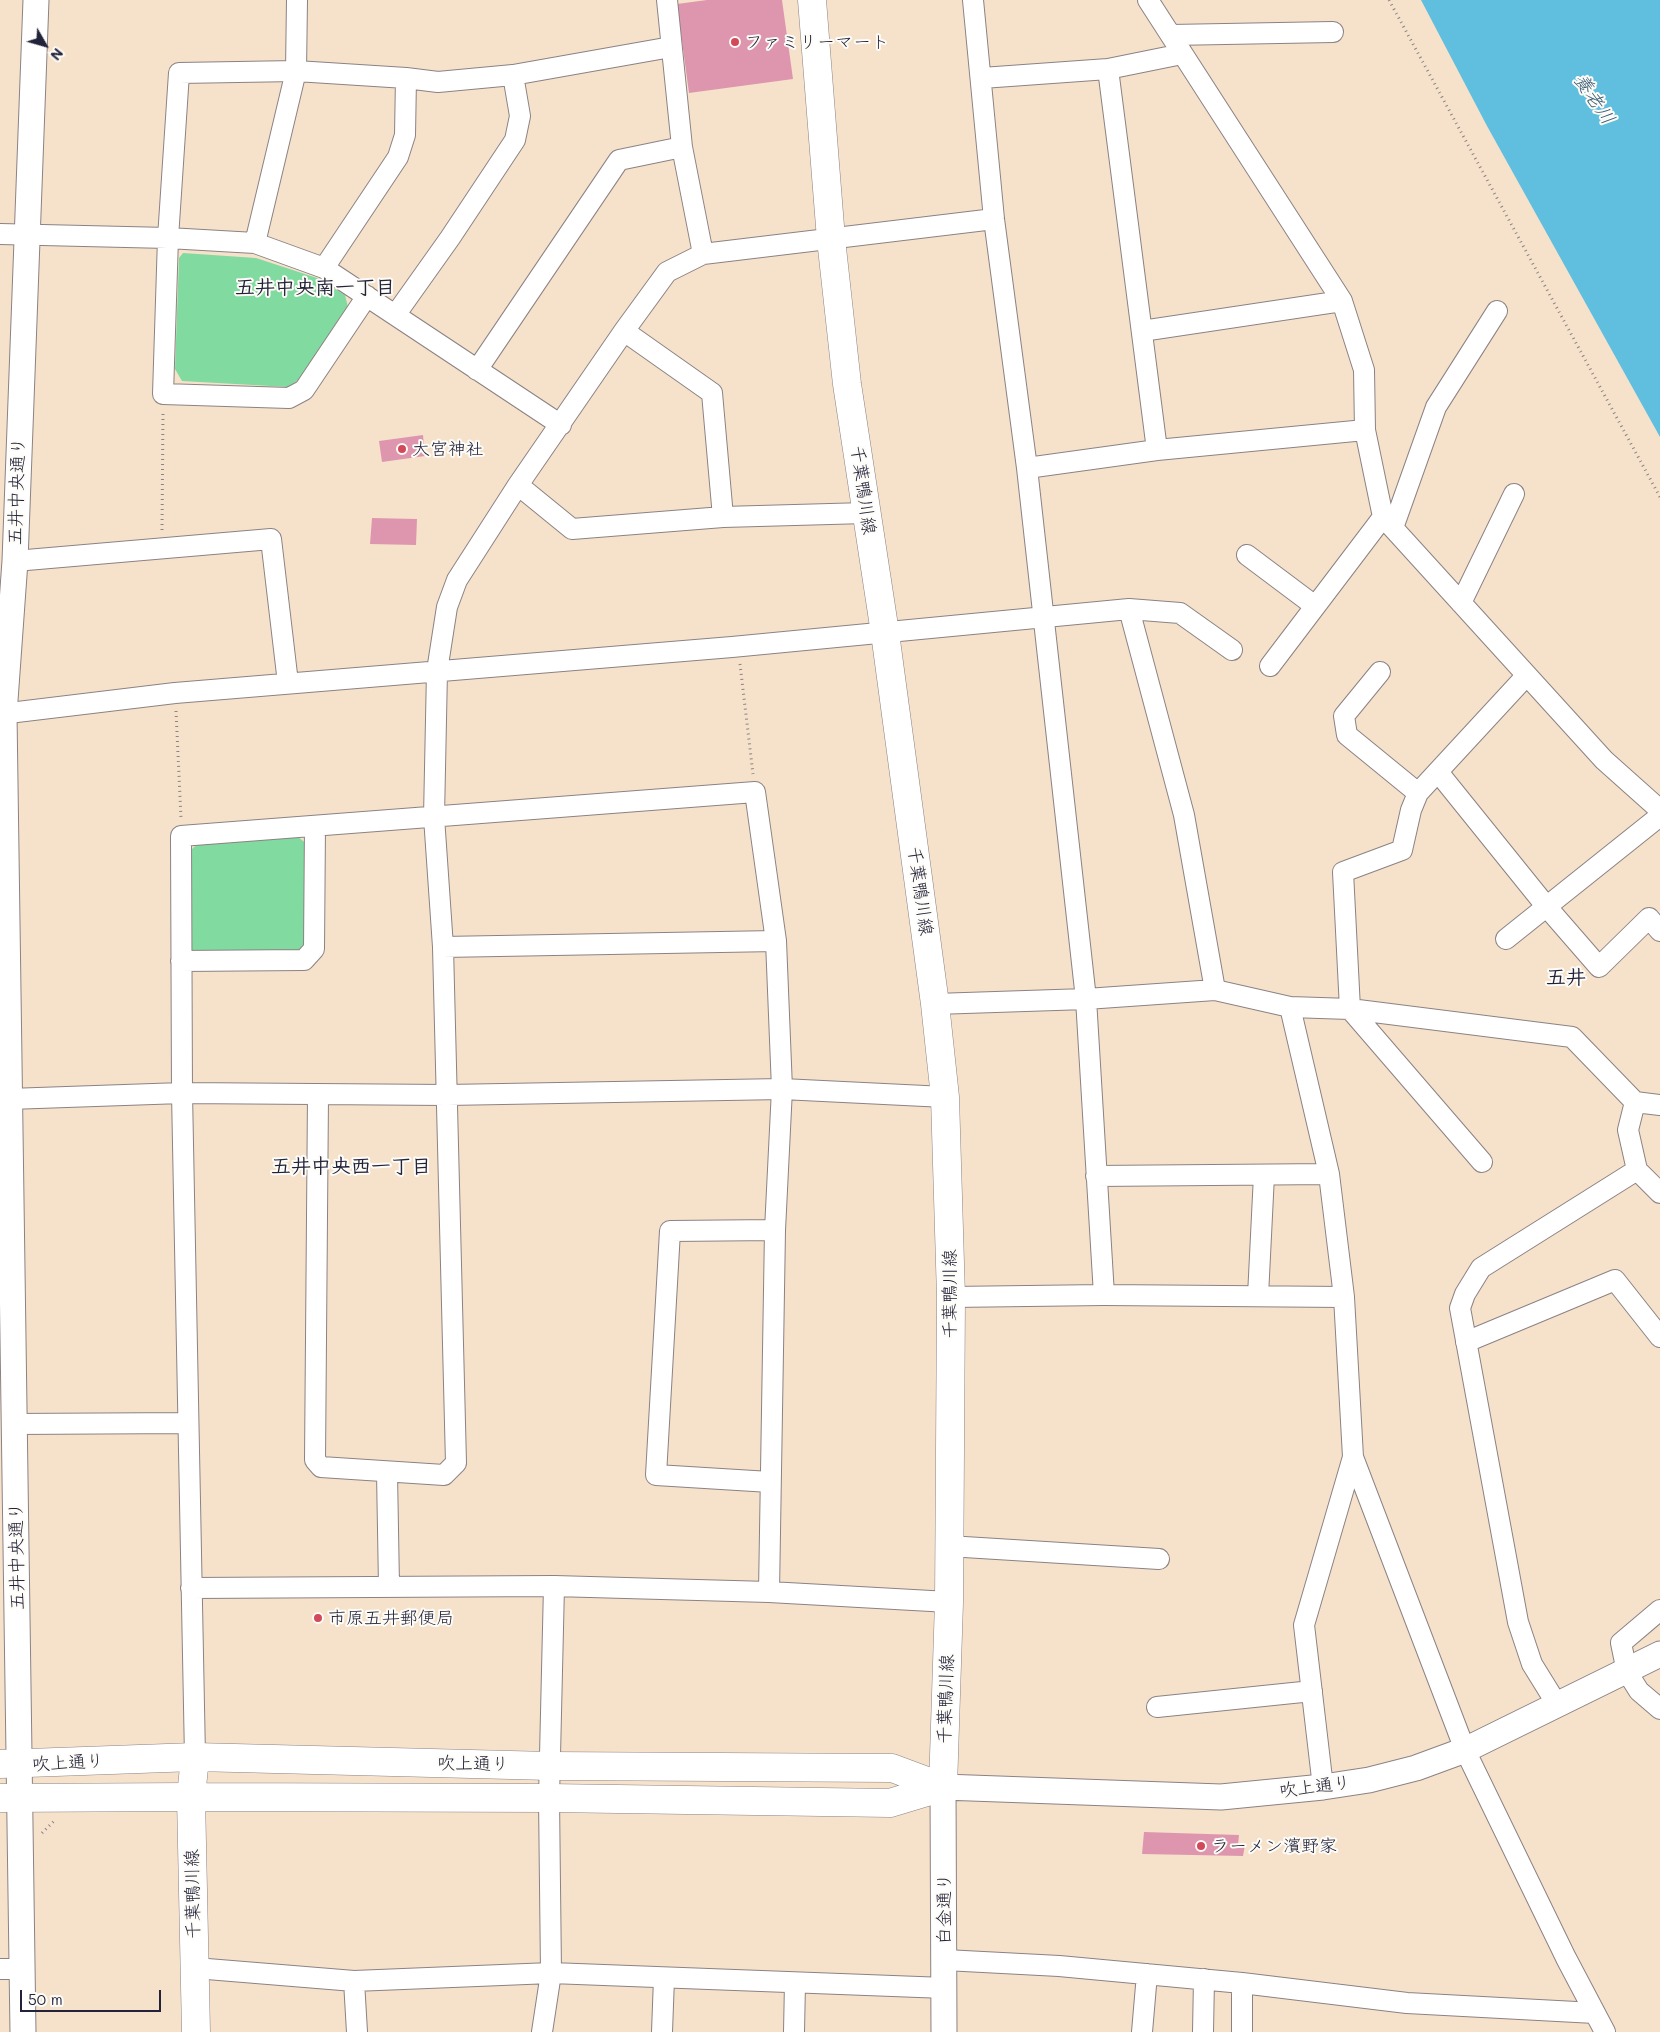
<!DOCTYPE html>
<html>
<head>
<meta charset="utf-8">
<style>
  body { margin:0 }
  #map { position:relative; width:1660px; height:2032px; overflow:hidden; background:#f6e2cb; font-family:Mali,sans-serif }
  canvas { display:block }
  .north { position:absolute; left:20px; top:20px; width:50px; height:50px; -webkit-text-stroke:4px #fdfcf7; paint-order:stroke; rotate:128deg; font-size:14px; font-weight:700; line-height:20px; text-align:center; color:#22223b }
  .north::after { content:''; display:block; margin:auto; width:18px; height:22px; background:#22223b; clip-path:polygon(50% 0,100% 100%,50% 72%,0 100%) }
  .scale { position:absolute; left:20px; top:1990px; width:141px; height:22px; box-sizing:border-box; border:2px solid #22223b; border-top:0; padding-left:6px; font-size:15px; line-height:18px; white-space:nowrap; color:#22223b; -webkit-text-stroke:4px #fdfcf7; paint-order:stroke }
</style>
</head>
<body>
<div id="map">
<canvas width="1660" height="2032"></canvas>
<div class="north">N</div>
<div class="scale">50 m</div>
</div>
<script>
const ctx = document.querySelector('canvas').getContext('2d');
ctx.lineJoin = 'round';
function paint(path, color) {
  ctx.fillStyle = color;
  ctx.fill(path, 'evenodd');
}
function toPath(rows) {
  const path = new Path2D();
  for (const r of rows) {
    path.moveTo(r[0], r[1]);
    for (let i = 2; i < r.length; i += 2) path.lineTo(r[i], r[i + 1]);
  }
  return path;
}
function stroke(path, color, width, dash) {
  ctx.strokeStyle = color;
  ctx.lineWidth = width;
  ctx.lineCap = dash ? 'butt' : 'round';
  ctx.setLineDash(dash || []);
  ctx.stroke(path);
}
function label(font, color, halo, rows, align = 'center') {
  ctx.font = font + ' Mali,"Klee One",sans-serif';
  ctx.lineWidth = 4;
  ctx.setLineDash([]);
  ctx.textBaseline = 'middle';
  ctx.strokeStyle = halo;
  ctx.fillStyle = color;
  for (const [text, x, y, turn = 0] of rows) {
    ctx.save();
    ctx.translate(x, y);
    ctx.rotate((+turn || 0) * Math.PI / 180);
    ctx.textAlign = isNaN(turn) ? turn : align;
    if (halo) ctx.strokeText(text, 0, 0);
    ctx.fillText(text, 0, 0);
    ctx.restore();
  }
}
const green = toPath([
  [183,253,256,258,317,278,345,295,348,307,300,379,288,387,182,381,175,369,179,258],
  [297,836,308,845,307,940,297,952,194,952,188,946,190,851,197,844]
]);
const water = toPath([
  [1421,0,1660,0,1660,437,1487,126]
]);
const building = toPath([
  [707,0,782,0,793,79,689,93,677,4],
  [423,435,425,456,382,462,379,441],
  [372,518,417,519,416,545,370,544],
  [1144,1832,1239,1835,1238,1845,1245,1845,1243,1856,1142,1854]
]);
const path = toPath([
  [1389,0,1660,497],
  [162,530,163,412],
  [740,664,753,774],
  [176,711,181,818],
  [42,1833,55,1820]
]);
const minor = toPath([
  [667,0,682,147,703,254],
  [973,0,994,219,1027,468,1086,999,1104,1295],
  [1148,0,1342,301,1364,370,1365,430,1383,517,1604,760,1660,810],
  [1171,35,1333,32],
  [1108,69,1157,450],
  [982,78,1108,69,1182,54],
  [0,234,168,238,255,243,324,268,561,425],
  [255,243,296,71,297,0],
  [324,268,398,157,405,135,406,78],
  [367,296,304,390,289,398,163,394,168,238,179,73,296,71,406,78,438,82,513,75,671,47],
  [396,314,450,238,515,140,520,116,513,75],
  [624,331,712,393,723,517],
  [1142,331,1342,301],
  [477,370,619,160,682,147],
  [1027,468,1157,450,1365,430],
  [518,485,572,529,723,517,866,513],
  [1393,528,1436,407,1497,311],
  [1247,555,1315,606],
  [15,561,271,539,288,683],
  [1461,603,1514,494],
  [1129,609,1184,815,1215,990],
  [1270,666,1383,517],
  [1380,672,1344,716,1347,735,1418,793],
  [0,714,175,693,732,647,1129,609,1180,613,1232,650],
  [1438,772,1546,906,1599,967,1649,918,1660,931],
  [1506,939,1660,816],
  [443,947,776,941],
  [181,961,304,960,314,949,315,826],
  [935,1004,1086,999,1215,990,1290,1007,1350,1009,1572,1037,1635,1102,1660,1105],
  [1290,1007,1329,1174,1344,1297,1353,1457,1465,1750,1566,1958,1605,2032],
  [318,1095,315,1460,321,1467,444,1475,456,1463,443,947,434,817,437,671,447,607,457,580,518,485,624,331,667,272,703,254,994,219],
  [9,1099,182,1093,447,1095,782,1089,945,1097],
  [1635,1102,1628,1130,1637,1170,1660,1193],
  [1482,1162,1350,1009,1343,872,1402,850,1411,810,1418,793,1527,675],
  [1096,1176,1329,1174],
  [1258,1296,1264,1175],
  [951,1297,1104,1295,1344,1297],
  [1466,1342,1615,1280,1660,1337],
  [13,1424,188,1423],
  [387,1473,389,1586],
  [770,1482,656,1475,670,1231,775,1230],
  [948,1546,1159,1559],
  [191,1588,554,1586,769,1592,949,1602],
  [1660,1610,1621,1643,1627,1672,1639,1691,1660,1709],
  [1558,1706,1532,1664,1518,1622,1460,1308,1465,1294,1481,1268,1637,1170],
  [1157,1707,1312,1691],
  [195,1757,182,1093,181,836,755,792,776,941,782,1089,775,1230,769,1592],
  [1323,1787,1304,1625,1353,1457],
  [945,1960,1059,1966,1242,1983,1407,2003,1595,2013],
  [195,1968,354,1981,551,1973,945,1988],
  [0,1969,21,1969],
  [354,1981,357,2032],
  [542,2032,551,1973,549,1798,554,1586],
  [662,2032,664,1978],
  [794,2032,795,1983],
  [1142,2032,1147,1974],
  [1203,2032,1204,1979],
  [1242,2032,1242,1983]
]);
const tertiary = toPath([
  [23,2032,4,714,15,561,36,0],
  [944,2032,943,1787,1221,1797,1323,1787,1369,1780,1416,1768,1465,1750,1660,1654]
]);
const secondary = toPath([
  [0,1764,195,1757],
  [0,1798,191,1797]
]);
const primary = toPath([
  [812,0,831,239,847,384,885,633,935,1004,945,1097,951,1297,949,1602,943,1787],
  [191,1797,549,1798,890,1803,943,1787],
  [196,2032,191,1797,195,1757,550,1766,892,1768,943,1787]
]);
const markers = [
  [735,42,5,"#d1495b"],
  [402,449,5,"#d1495b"],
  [318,1618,5,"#d1495b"],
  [1201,1846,5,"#d1495b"]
];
const poiNames = [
  ["ファミリーマート",745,42],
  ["大宮神社",412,449],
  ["市原五井郵便局",328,1618],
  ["ラーメン濱野家",1211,1846]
];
const streetNames = [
  ["千葉鴨川線",863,490,82],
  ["五井中央通り",17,491,-88],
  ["千葉鴨川線",920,891,82],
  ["千葉鴨川線",950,1294,-90],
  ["五井中央通り",17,1556,-91],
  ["千葉鴨川線",946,1699,-88],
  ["吹上通り",68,1763,-3],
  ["吹上通り",473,1764,1],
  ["吹上通り",1315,1787,-7],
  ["千葉鴨川線",193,1894,-91],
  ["白金通り",944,1909,-90]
];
const waterNames = [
  ["養老川",1594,99,56]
];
const quarterNames = [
  ["五井中央南一丁目",315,288],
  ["五井",1566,978],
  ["五井中央西一丁目",351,1167]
];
paint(green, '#81da9f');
paint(water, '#60bedf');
paint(building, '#de96af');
stroke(minor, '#8c8283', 22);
stroke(tertiary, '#8c8283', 27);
stroke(secondary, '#8c8283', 29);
stroke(primary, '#8c8283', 29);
stroke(path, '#8c8283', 3, [1, 4]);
stroke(minor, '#fff', 20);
stroke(tertiary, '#fff', 25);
stroke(secondary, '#fff', 28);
stroke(primary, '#fff', 28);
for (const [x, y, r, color] of markers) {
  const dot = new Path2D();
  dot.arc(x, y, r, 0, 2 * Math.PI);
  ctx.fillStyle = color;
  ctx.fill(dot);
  stroke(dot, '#fdfcf7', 2);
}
label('18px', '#22223b', '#fdfcf7', poiNames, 'left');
label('18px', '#22223b', '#fdfcf7', streetNames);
label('italic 19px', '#385974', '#fdfcf7', waterNames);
label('bold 20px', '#22223b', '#fdfcf7', quarterNames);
</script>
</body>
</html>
